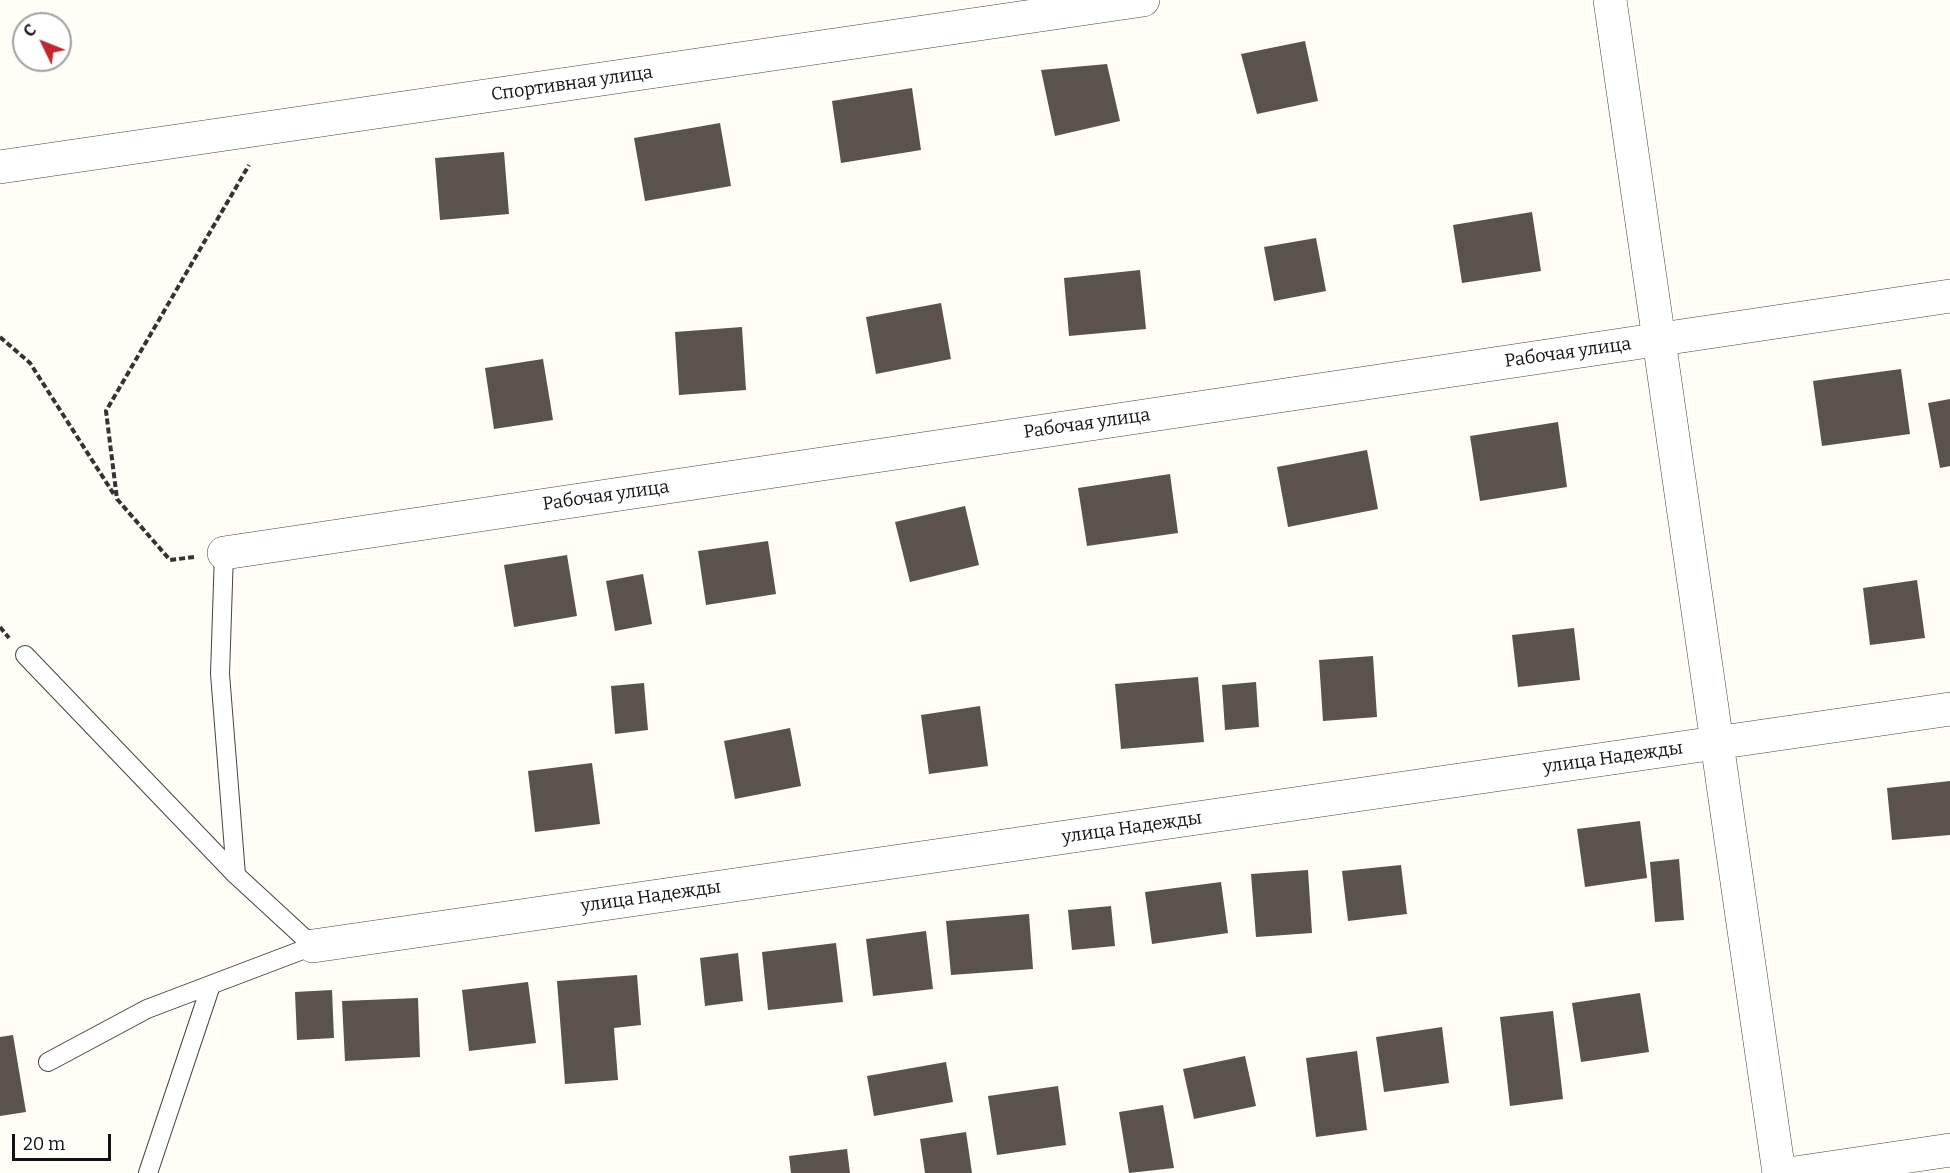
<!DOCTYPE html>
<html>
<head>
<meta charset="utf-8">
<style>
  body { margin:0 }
  #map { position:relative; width:1950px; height:1173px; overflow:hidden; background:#fffdf5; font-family:Bitter,serif }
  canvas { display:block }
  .north { position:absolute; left:12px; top:12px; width:60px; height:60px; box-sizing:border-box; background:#fff; border:2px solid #a0a0a0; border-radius:50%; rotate:313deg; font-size:16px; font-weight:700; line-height:24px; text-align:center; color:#111 }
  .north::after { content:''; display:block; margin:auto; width:21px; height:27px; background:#c4262e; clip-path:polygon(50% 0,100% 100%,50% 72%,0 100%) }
  .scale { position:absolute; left:12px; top:1134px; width:99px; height:27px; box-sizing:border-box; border:3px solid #111; border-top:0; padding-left:8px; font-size:18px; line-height:21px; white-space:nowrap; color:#111; -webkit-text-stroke:4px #fff; paint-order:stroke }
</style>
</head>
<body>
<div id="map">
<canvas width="1950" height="1173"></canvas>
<div class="north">С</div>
<div class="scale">20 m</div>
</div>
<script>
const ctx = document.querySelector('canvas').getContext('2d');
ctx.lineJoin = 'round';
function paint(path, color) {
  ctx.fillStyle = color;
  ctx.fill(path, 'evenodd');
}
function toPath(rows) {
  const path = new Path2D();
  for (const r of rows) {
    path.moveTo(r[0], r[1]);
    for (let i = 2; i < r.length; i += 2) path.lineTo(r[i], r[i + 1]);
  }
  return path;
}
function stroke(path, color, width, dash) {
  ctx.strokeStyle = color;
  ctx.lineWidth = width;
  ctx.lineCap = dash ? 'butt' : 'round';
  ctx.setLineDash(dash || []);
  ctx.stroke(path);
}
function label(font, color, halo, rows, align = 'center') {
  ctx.font = font + ' Bitter,serif';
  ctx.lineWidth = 6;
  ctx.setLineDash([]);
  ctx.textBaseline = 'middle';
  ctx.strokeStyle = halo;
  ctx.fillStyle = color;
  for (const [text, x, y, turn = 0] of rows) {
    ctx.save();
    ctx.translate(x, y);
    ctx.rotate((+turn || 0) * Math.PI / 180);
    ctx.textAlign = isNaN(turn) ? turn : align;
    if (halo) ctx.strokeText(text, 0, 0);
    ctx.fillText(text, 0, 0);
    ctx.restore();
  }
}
const building = toPath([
  [1305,41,1318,101,1257,114,1241,54],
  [1107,64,1120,121,1055,136,1041,70],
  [912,88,921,150,841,163,832,101],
  [720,123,731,186,645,201,634,138],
  [504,152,509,214,440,220,435,158],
  [1532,212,1541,271,1462,283,1453,225],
  [1316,238,1326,291,1274,301,1264,247],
  [1140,270,1146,329,1069,336,1064,278],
  [941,303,951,359,876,374,866,317],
  [742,327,746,390,679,395,675,332],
  [543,359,553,420,494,429,485,368],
  [1901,369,1910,434,1822,446,1813,381],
  [1950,399,1950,466,1940,468,1928,403],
  [1558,422,1567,487,1480,501,1470,436],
  [1367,450,1378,509,1288,527,1277,467],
  [1170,474,1178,533,1087,546,1078,488],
  [965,506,979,565,910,582,895,522],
  [768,541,776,594,706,605,698,551],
  [567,555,577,616,514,627,504,565],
  [643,574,652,624,615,631,606,581],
  [1917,580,1925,638,1870,645,1863,588],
  [1574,628,1580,680,1518,687,1512,635],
  [1373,656,1377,717,1323,721,1319,660],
  [1198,677,1204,742,1121,749,1115,684],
  [1256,682,1259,727,1225,730,1222,685],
  [644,683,648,730,615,734,611,686],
  [980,706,988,766,929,774,921,715],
  [790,728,801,786,735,799,724,741],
  [592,763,600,824,535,832,528,771],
  [1950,781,1950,835,1892,840,1887,788],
  [1640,821,1647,878,1585,887,1577,829],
  [1679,859,1684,920,1655,922,1650,862],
  [1401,865,1407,914,1348,921,1342,871],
  [1308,870,1312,933,1256,937,1251,874],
  [1221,882,1228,933,1152,944,1145,892],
  [1111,906,1115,946,1072,950,1068,910],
  [1029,914,1033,969,951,975,946,921],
  [926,931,933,989,873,996,866,939],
  [836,943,843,1002,768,1010,762,952],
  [738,953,743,1001,705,1006,700,958],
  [637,975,641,1025,614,1028,618,1080,565,1084,557,981],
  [528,982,536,1043,469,1051,462,990],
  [332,990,334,1038,297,1040,295,992],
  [1640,993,1649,1052,1581,1062,1572,1003],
  [418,998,420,1057,345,1061,342,1001],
  [1553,1011,1563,1099,1510,1106,1500,1017],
  [1442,1027,1449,1083,1384,1092,1376,1037],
  [13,1035,26,1112,0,1116,0,1037],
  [1357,1051,1367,1130,1316,1137,1306,1058],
  [1245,1056,1256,1106,1194,1119,1183,1069],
  [946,1062,953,1102,874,1116,867,1076],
  [1058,1086,1066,1145,997,1155,988,1096],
  [1163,1105,1174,1168,1129,1173,1119,1112],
  [966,1132,972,1173,925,1173,920,1139],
  [847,1149,850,1173,791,1173,789,1156]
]);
const path = toPath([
  [0,337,30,363,115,496],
  [194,557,170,560,117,499,106,411,249,165],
  [0,627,9,638]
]);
const lane = toPath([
  [224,553,220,674,236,875],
  [25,655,236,875,313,946,147,1009,48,1062],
  [148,1173,211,985]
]);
const street = toPath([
  [1610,0,1779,1173],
  [0,167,1143,0],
  [224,553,1950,296],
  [313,946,1950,709],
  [1795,1173,1950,1150]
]);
const streetNames = [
  ["Спортивная улица",572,84,-8],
  ["Рабочая улица",1568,353,-8],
  ["Рабочая улица",1087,424,-8],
  ["Рабочая улица",606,496,-8],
  ["улица Надежды",1613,758,-8],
  ["улица Надежды",1132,828,-8],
  ["улица Надежды",651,897,-8]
];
paint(building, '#5a524d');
stroke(lane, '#444', 20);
stroke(street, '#444', 34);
stroke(path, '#333', 4, [6, 3]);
stroke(lane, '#fff', 18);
stroke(street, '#fff', 33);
label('18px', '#111', '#fff', streetNames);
</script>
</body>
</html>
